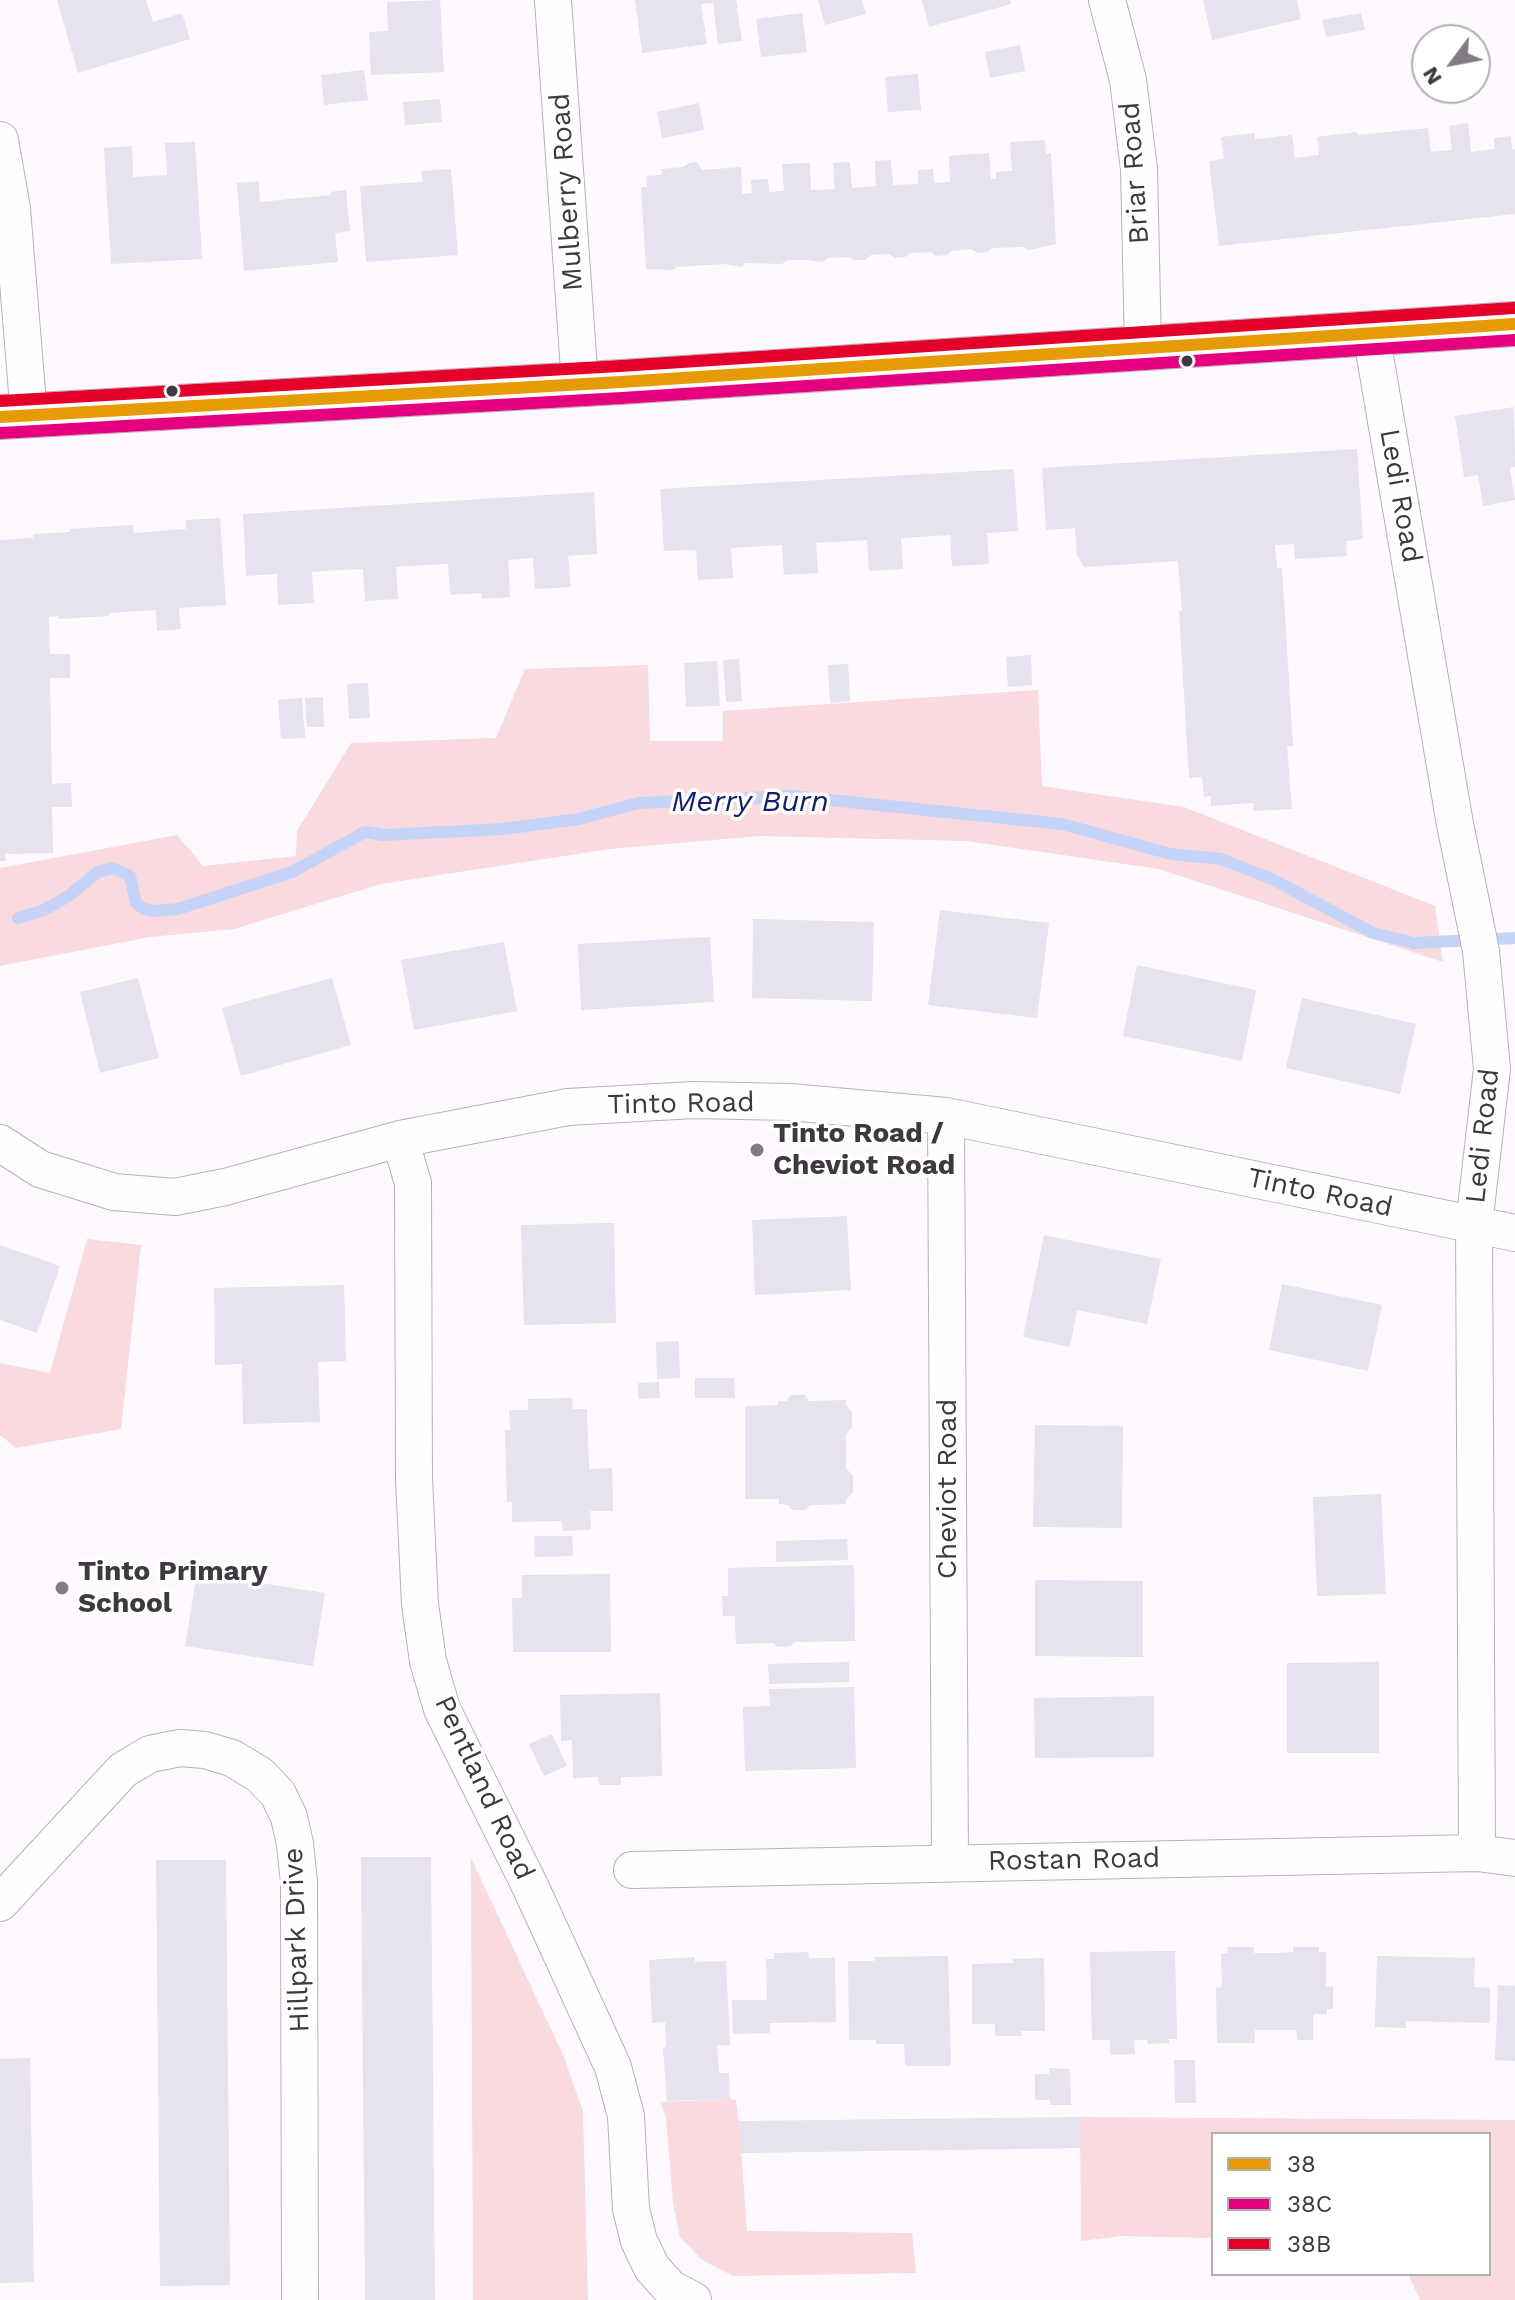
<!DOCTYPE html>
<html>
<head>
<meta charset="utf-8">
<style>
  body { margin:0 }
  #map { position:relative; width:1515px; height:2300px; overflow:hidden; background:#fdf9fe; font-family:"Work Sans",sans-serif }
  canvas { display:block }
  .legend { position:absolute; left:1211px; top:2132px; width:280px; height:144px; box-sizing:border-box; background:#fff; border:2px solid #b2afb2; margin:0; padding:10px 14px; list-style:none; font-size:24px; color:#3e383f }
  .legend li { display:flex; align-items:center; gap:16px; height:40px }
  .legend b { width:40px; border:2px solid #b2afb2 }
  .north { position:absolute; left:1411px; top:24px; width:80px; height:80px; box-sizing:border-box; background:#fff; border:2px solid #b2afb2; border-radius:50%; rotate:238deg; font-size:22px; font-weight:700; line-height:32px; text-align:center; color:#3e383f }
  .north::after { content:''; display:block; margin:auto; width:28px; height:36px; background:#817c82; clip-path:polygon(50% 0,100% 100%,50% 72%,0 100%) }
</style>
</head>
<body>
<div id="map">
<canvas width="1515" height="2300"></canvas>
<ul class="legend">
<li><b style="height:10px;background:#e49b06"></b>38</li>
<li><b style="height:10px;background:#e5007d"></b>38C</li>
<li><b style="height:10px;background:#e4002b"></b>38B</li>
</ul>
<div class="north">N</div>
</div>
<script>
const ctx = document.querySelector('canvas').getContext('2d');
ctx.lineJoin = 'round';
function paint(path, color) {
  ctx.fillStyle = color;
  ctx.fill(path, 'evenodd');
}
function toPath(rows) {
  const path = new Path2D();
  for (const r of rows) {
    path.moveTo(r[0], r[1]);
    for (let i = 2; i < r.length; i += 2) path.lineTo(r[i], r[i + 1]);
  }
  return path;
}
function stroke(path, color, width, dash) {
  ctx.strokeStyle = color;
  ctx.lineWidth = width;
  ctx.lineCap = dash ? 'butt' : 'round';
  ctx.setLineDash(dash || []);
  ctx.stroke(path);
}
function label(font, color, halo, rows, align = 'center') {
  ctx.font = font + ' "Work Sans",sans-serif';
  ctx.lineWidth = 7;
  ctx.setLineDash([]);
  ctx.textBaseline = 'middle';
  ctx.strokeStyle = halo;
  ctx.fillStyle = color;
  for (const [text, x, y, turn = 0] of rows) {
    ctx.save();
    ctx.translate(x, y);
    ctx.rotate((+turn || 0) * Math.PI / 180);
    ctx.textAlign = isNaN(turn) ? turn : align;
    if (halo) ctx.strokeText(text, 0, 0);
    ctx.fillText(text, 0, 0);
    ctx.restore();
  }
}
const green = toPath([
  [648,665,650,741,723,741,723,711,1038,690,1042,786,1184,807,1435,906,1443,962,1159,869,966,841,759,836,610,849,381,884,234,929,150,937,0,966,0,868,177,835,203,866,296,856,297,831,351,743,496,738,525,669],
  [87,1239,141,1245,121,1429,16,1448,0,1435,0,1363,50,1373],
  [471,1858,563,2055,583,2111,588,2300,473,2300],
  [730,2099,736,2100,739,2121,747,2231,912,2233,916,2273,733,2276,702,2260,680,2237,673,2203,666,2117,660,2102],
  [1080,2117,1515,2120,1515,2300,1420,2300,1408,2274,1489,2274,1489,2134,1213,2134,1213,2238,1121,2236,1081,2241]
]);
const stream = toPath([
  [18,918,42,911,67,897,98,872,112,868,130,876,136,903,144,909,154,911,178,909,292,872,365,832,383,835,503,829,579,819,638,803,791,796,1062,824,1171,854,1221,859,1272,879,1373,933,1414,943,1515,938]
]);
const building = toPath([
  [57,0,146,0,153,22,182,13,190,39,78,73],
  [440,0,444,72,371,75,369,32,388,31,387,2],
  [635,0,736,0,742,41,718,44,713,3,701,4,707,44,642,53],
  [818,0,862,0,866,14,825,25],
  [922,0,1010,0,1011,4,929,27],
  [1203,0,1297,0,1301,19,1212,40],
  [802,13,807,52,761,57,756,19],
  [1361,13,1365,30,1326,37,1322,20],
  [1020,45,1025,71,990,78,985,52],
  [364,70,368,100,324,105,321,75],
  [918,74,921,110,888,112,885,77],
  [440,99,442,122,405,125,403,102],
  [699,103,704,130,662,138,657,112],
  [1468,123,1471,152,1495,149,1494,138,1511,136,1512,150,1515,149,1515,214,1219,246,1209,161,1224,159,1221,137,1255,133,1255,139,1292,135,1295,158,1319,155,1317,137,1357,132,1358,135,1428,128,1431,152,1452,150,1449,126],
  [1045,140,1046,154,1051,153,1056,244,1029,250,1024,247,993,248,987,252,977,253,971,249,952,251,947,255,936,256,931,252,911,253,905,257,895,258,889,254,871,255,865,260,854,260,848,257,828,258,823,262,807,260,787,260,782,264,746,263,741,267,724,264,677,267,673,270,646,269,641,187,647,187,646,176,662,175,661,169,683,167,689,163,697,162,702,170,741,167,742,194,752,193,751,180,768,179,769,192,784,191,782,164,810,163,811,190,835,189,833,163,850,162,852,188,876,186,875,161,891,160,893,185,918,184,918,170,933,169,934,183,950,182,949,156,989,153,991,179,996,179,996,172,1012,171,1010,142],
  [195,142,202,259,111,264,104,148,132,146,133,177,167,175,165,143],
  [451,169,458,255,366,262,360,186,423,182,421,171],
  [259,181,260,202,331,195,330,192,346,190,350,231,335,233,338,262,244,271,237,183],
  [1514,407,1515,467,1510,468,1515,500,1483,506,1478,475,1464,477,1455,416],
  [1357,449,1363,539,1346,541,1347,556,1295,559,1294,544,1275,545,1277,568,1282,568,1293,746,1287,746,1292,809,1254,811,1253,803,1211,806,1211,796,1204,797,1202,777,1189,778,1179,611,1182,611,1178,561,1084,567,1077,555,1075,528,1046,530,1042,468],
  [1014,469,1018,531,987,533,989,564,952,566,950,535,901,538,903,569,869,571,867,540,816,543,818,573,784,575,782,545,731,548,733,578,698,580,696,550,664,551,660,489],
  [594,492,597,554,568,556,571,587,535,589,533,558,508,560,510,597,482,599,482,593,450,595,448,564,422,565,396,567,398,599,365,601,363,569,337,570,312,572,314,603,278,605,277,574,246,576,243,514],
  [220,518,226,605,179,608,181,629,157,631,156,610,109,613,109,616,58,619,58,616,49,617,50,654,70,654,70,678,50,678,52,784,71,783,72,807,52,807,53,853,5,854,6,861,0,861,0,540,33,538,33,534,70,532,70,529,133,525,134,533,186,529,186,520],
  [1031,655,1032,685,1008,687,1006,657],
  [739,659,742,701,726,702,723,660],
  [717,661,720,706,686,707,684,663],
  [848,664,850,701,830,703,828,665],
  [368,683,370,718,349,719,347,684],
  [323,697,324,727,307,727,305,698],
  [302,698,305,738,281,739,278,700],
  [940,910,1049,923,1037,1018,928,1005],
  [753,919,874,922,872,1001,752,998],
  [710,937,714,1002,581,1010,578,944],
  [504,942,517,1011,414,1030,401,960],
  [1137,965,1256,990,1242,1061,1123,1036],
  [138,978,159,1058,100,1073,80,992],
  [332,978,351,1045,241,1076,222,1008],
  [1302,998,1416,1024,1400,1094,1286,1068],
  [847,1216,851,1290,755,1295,752,1220],
  [614,1223,616,1323,524,1325,521,1225],
  [1044,1235,1161,1259,1147,1324,1077,1310,1070,1347,1023,1337],
  [0,1245,60,1266,37,1333,0,1320],
  [1282,1284,1382,1305,1368,1371,1269,1350],
  [344,1285,346,1361,318,1362,320,1422,243,1424,242,1364,215,1365,214,1288],
  [679,1341,680,1378,657,1379,656,1342],
  [695,1378,734,1378,735,1398,695,1398],
  [659,1382,660,1398,638,1399,638,1383],
  [791,1395,805,1395,809,1401,846,1400,846,1405,852,1412,852,1427,846,1434,846,1468,853,1476,853,1492,846,1500,846,1504,810,1505,806,1510,792,1510,788,1505,779,1504,779,1499,745,1499,745,1406,778,1405,778,1401,786,1401],
  [572,1398,573,1409,587,1409,589,1469,612,1468,613,1511,590,1511,591,1530,562,1531,562,1521,512,1522,512,1502,507,1502,505,1430,510,1430,509,1410,528,1410,528,1399],
  [1035,1425,1123,1426,1122,1528,1033,1527],
  [1381,1494,1386,1594,1317,1596,1313,1497],
  [534,1536,572,1536,573,1556,535,1557],
  [847,1539,848,1560,776,1562,776,1541],
  [854,1565,855,1641,795,1642,790,1646,777,1647,773,1643,736,1644,735,1616,723,1616,722,1596,728,1596,728,1568],
  [197,1573,325,1593,313,1666,185,1646],
  [610,1574,611,1652,513,1652,512,1598,522,1598,522,1575],
  [1035,1580,1143,1581,1143,1657,1035,1656],
  [849,1662,849,1682,769,1684,768,1664],
  [1379,1662,1379,1753,1287,1753,1287,1663],
  [854,1687,856,1768,745,1771,743,1707,770,1706,769,1689],
  [660,1693,662,1776,621,1777,621,1785,599,1785,598,1777,573,1778,572,1740,561,1741,560,1695],
  [1154,1696,1154,1757,1035,1758,1034,1698],
  [552,1734,567,1766,544,1776,529,1744],
  [361,1857,431,1857,435,2300,365,2300],
  [156,1860,226,1860,230,2285,160,2286],
  [1227,1947,1254,1947,1254,1953,1274,1953,1293,1952,1293,1947,1319,1947,1319,1952,1326,1952,1326,1987,1333,1986,1333,2009,1327,2009,1327,2014,1313,2014,1313,2040,1297,2040,1296,2030,1255,2030,1255,2043,1217,2043,1216,1988,1222,1987,1221,1954,1228,1953],
  [1175,1951,1177,2039,1169,2039,1169,2043,1148,2044,1147,2040,1134,2040,1135,2054,1110,2055,1110,2040,1092,2040,1090,1952],
  [808,1952,809,1958,835,1958,836,2022,770,2023,770,2033,733,2034,732,2000,767,2000,766,1959,774,1959,774,1953],
  [948,1956,951,2066,905,2066,904,2044,876,2044,876,2040,849,2040,848,1961,874,1961,874,1957],
  [1377,1956,1475,1958,1474,1987,1490,1988,1490,2023,1406,2021,1406,2028,1375,2027],
  [695,1957,695,1962,726,1961,730,2045,717,2046,719,2073,729,2073,730,2099,667,2101,663,2047,666,2047,665,2022,652,2023,649,1960],
  [1044,1958,1045,2031,1021,2031,1022,2036,995,2036,995,2024,972,2024,972,1964,1014,1963,1013,1959],
  [1498,1985,1515,1986,1515,2061,1495,2060],
  [30,2058,34,2282,0,2283,0,2059],
  [1174,2060,1195,2060,1196,2103,1175,2103],
  [1049,2068,1070,2069,1071,2105,1050,2105,1050,2100,1035,2100,1035,2074,1049,2074],
  [1080,2117,1081,2148,740,2153,739,2121]
]);
const minor = toPath([
  [553,0,580,384],
  [1107,0,1128,80,1139,169,1143,348],
  [0,140,12,209,29,416],
  [1371,333,1455,824,1481,951,1492,1069,1474,1225,1477,1853],
  [946,1116,950,1862],
  [400,1139,413,1183,414,1479,420,1604,428,1661,442,1709,530,1886,613,2067,626,2116,631,2209,639,2241,652,2268,670,2288,693,2300],
  [0,1143,40,1169,114,1192,175,1197,225,1187,400,1139,568,1107,694,1100,790,1102,946,1116,1515,1233],
  [632,1870,1477,1853,1515,1858],
  [0,1903,123,1770,150,1754,180,1748,205,1750,232,1758,260,1775,278,1794,289,1817,295,1844,299,1882,300,2300]
]);
const primary = toPath([
  [0,417,621,382,1515,324]
]);
const bus1 = toPath([
  [0,417,621,382,1515,324]
]);
const bus2 = toPath([
  [1,433,622,398,1515,340]
]);
const bus3 = toPath([
  [0,401,620,366,1514,308]
]);
const markers = [
  [1187,361,7,"#3e383f"],
  [172,391,7,"#3e383f"],
  [757,1150,8,"#817c82"],
  [62,1588,8,"#817c82"]
];
const streetNames = [
  ["Briar Road",1135,173,-94],
  ["Mulberry Road",567,192,-94],
  ["Ledi Road",1400,496,80],
  ["Tinto Road",681,1104,-1],
  ["Ledi Road",1483,1136,-84],
  ["Tinto Road",1320,1193,12],
  ["Cheviot Road",948,1489,-90],
  ["Pentland Road",484,1788,65],
  ["Rostan Road",1074,1860,-1],
  ["Hillpark Drive",297,1940,-92]
];
const poiNames = [
  ["Tinto Road /",773,1134],
  ["Cheviot Road",773,1166],
  ["Tinto Primary",78,1572],
  ["School",78,1604]
];
const waterNames = [
  ["Merry Burn",750,802]
];
paint(green, '#f9dade');
stroke(stream, '#c6d3f8', 12);
paint(building, '#e6e2ee');
stroke(minor, '#b7b2b8', 38);
stroke(primary, '#b7b2b8', 46);
stroke(minor, '#fffeff', 36);
stroke(primary, '#fffeff', 44);
stroke(bus1, '#e49b06', 12);
stroke(bus2, '#e5007d', 12);
stroke(bus3, '#e4002b', 12);
for (const [x, y, r, color] of markers) {
  const dot = new Path2D();
  dot.arc(x, y, r, 0, 2 * Math.PI);
  ctx.fillStyle = color;
  ctx.fill(dot);
  stroke(dot, '#fff', 3);
}
label('28px', '#3e383f', '#fff', streetNames);
label('bold 28px', '#3e383f', '#fff', poiNames, 'left');
label('italic 30px', '#111c79', '#fff', waterNames);
</script>
</body>
</html>
